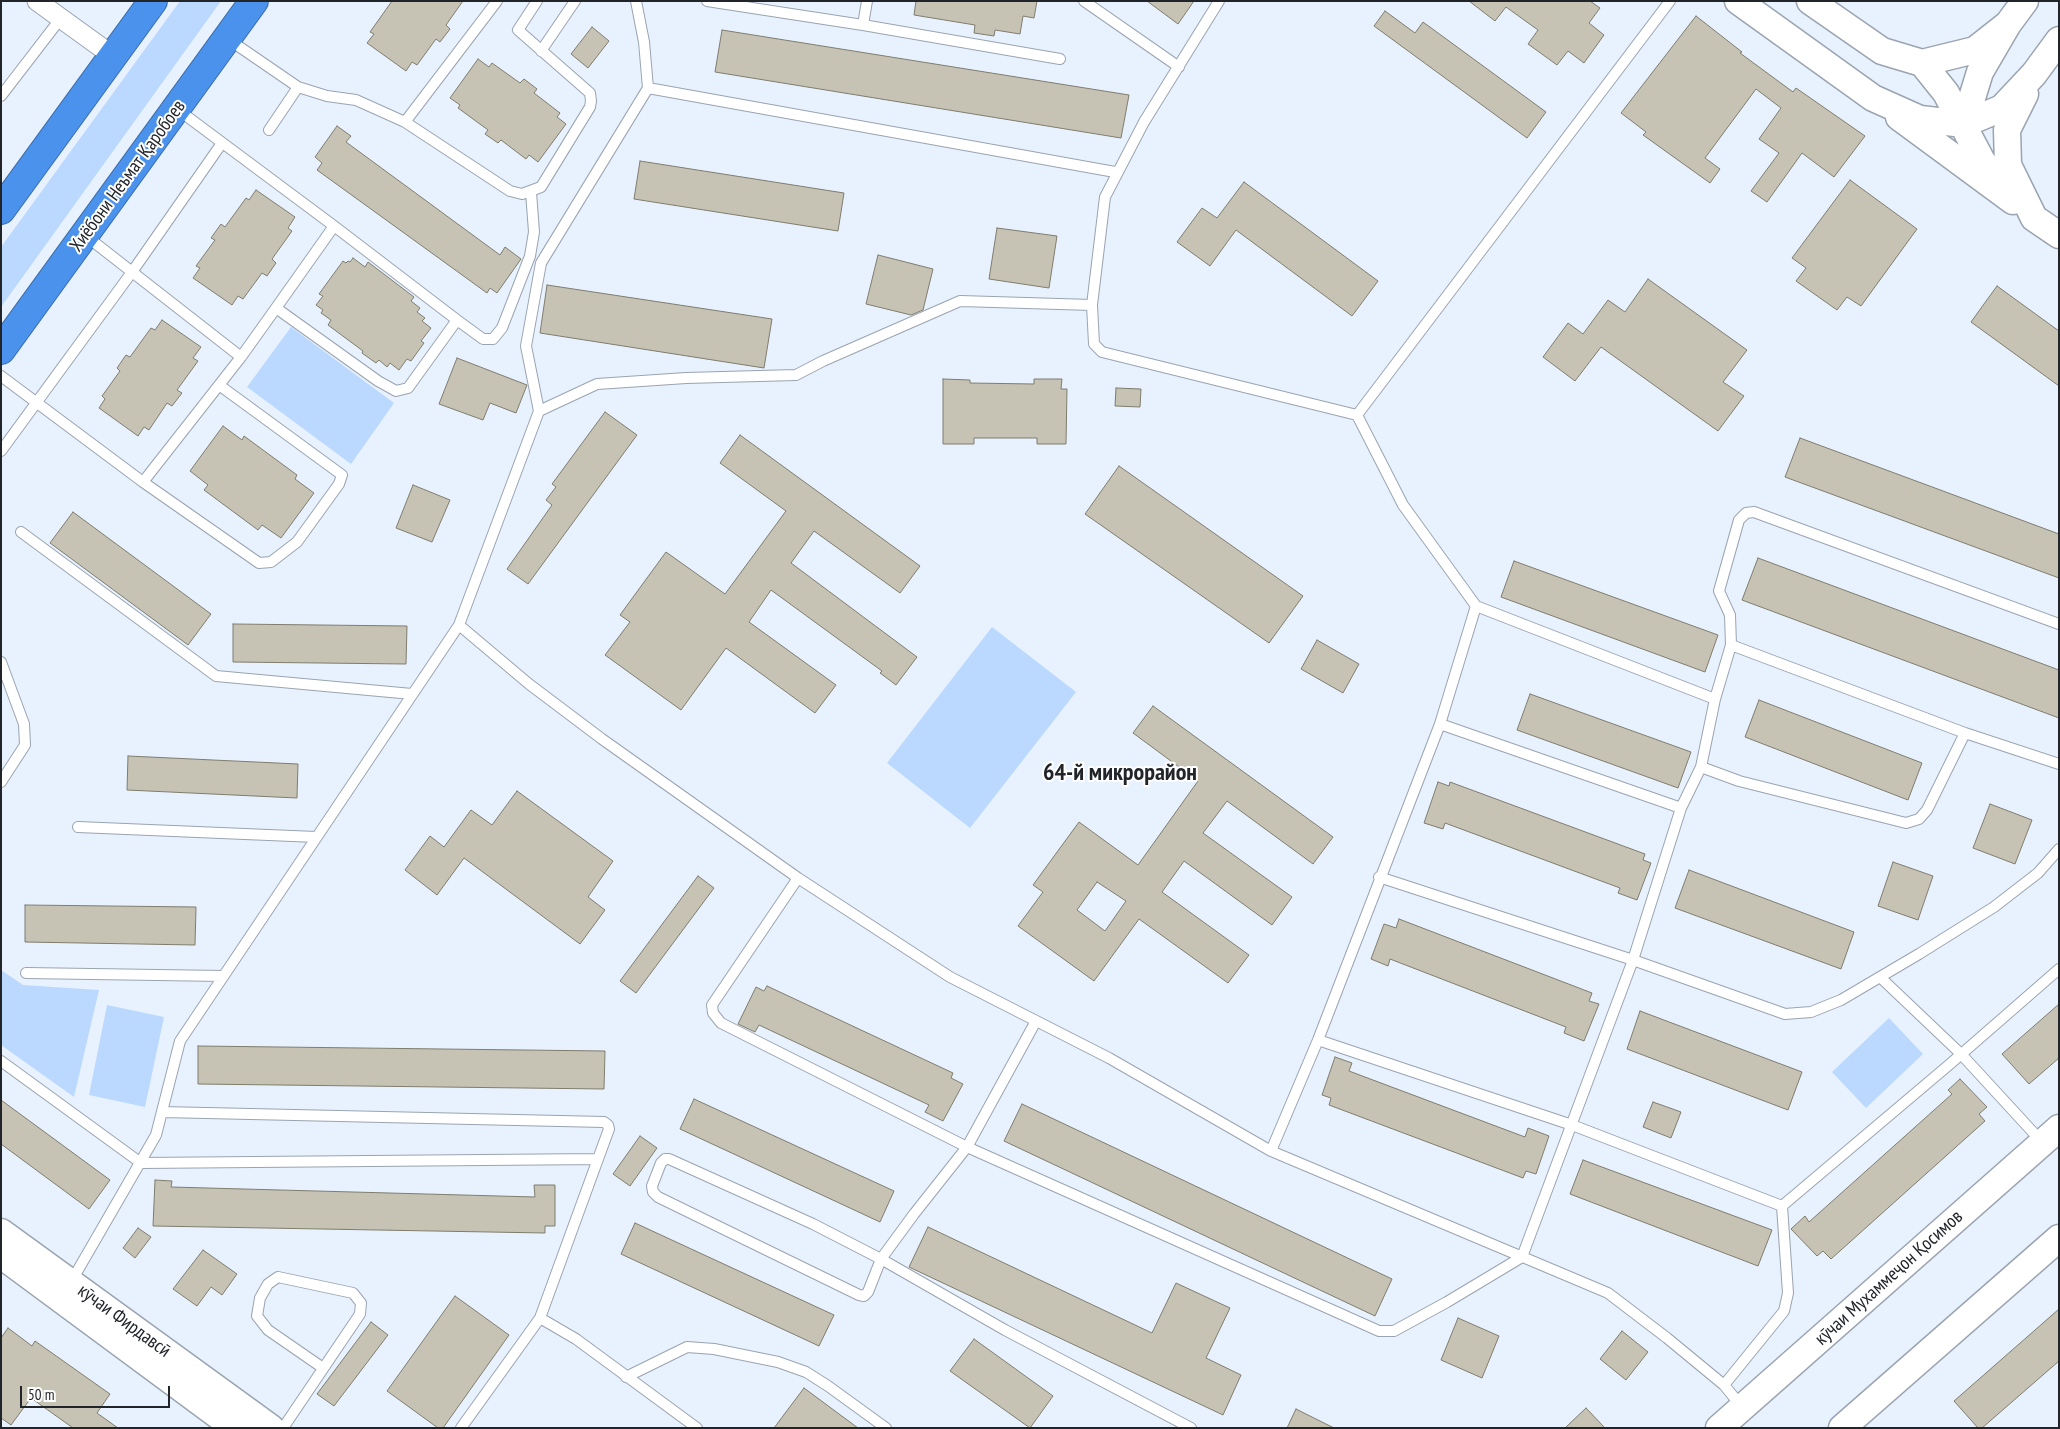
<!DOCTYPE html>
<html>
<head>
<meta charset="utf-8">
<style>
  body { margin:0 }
  #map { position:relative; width:2060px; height:1429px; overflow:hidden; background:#e8f2ff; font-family:"PT Sans Narrow",sans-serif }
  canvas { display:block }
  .frame { position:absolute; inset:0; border:2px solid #21252a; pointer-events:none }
  .scale { position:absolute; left:20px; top:1386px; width:150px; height:22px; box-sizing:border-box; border:2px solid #21252a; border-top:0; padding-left:6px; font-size:15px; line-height:18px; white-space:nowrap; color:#21252a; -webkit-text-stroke:4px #fefefe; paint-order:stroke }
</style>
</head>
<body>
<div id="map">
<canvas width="2060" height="1429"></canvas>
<div class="frame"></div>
<div class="scale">50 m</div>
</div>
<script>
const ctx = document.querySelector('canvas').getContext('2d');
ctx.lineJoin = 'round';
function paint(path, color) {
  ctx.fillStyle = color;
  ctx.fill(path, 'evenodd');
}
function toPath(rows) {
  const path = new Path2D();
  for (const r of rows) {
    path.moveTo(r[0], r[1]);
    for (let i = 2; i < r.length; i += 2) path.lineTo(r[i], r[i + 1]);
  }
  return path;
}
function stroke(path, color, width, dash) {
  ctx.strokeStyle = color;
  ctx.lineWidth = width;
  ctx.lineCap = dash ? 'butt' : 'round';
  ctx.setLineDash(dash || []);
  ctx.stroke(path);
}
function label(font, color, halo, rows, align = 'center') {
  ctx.font = font + ' "PT Sans Narrow",sans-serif';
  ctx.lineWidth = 4;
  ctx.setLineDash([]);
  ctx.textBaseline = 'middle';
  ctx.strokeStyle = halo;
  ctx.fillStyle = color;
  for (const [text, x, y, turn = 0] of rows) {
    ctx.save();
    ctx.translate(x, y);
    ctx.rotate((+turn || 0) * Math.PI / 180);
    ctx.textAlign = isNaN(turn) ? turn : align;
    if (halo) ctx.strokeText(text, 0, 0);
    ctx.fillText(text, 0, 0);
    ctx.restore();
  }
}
const green = toPath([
  [180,1,221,1,1,307,1,247],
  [291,327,394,403,351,464,247,387],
  [992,627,1076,692,970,828,887,763],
  [1,970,23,985,99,990,74,1097,1,1045],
  [107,1005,164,1017,145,1107,89,1095],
  [1889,1018,1923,1054,1866,1108,1832,1072]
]);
const building = toPath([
  [392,1,463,1,446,25,450,29,440,42,436,39,417,65,412,62,406,71,367,43,374,34,370,32,392,1],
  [916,1,1037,1,1034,18,1023,16,1020,34,995,30,994,36,974,33,975,25,914,15,916,1],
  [1147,1,1194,1,1178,24,1147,1],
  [1469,1,1590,1,1600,8,1589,23,1604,35,1584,63,1568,51,1557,65,1528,44,1538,30,1506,7,1495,21,1469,1],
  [1385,11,1415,33,1423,22,1546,112,1527,138,1374,26,1385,11],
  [1696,16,1742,52,1740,53,1793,92,1796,88,1865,136,1834,177,1802,153,1767,202,1751,191,1779,153,1759,139,1781,108,1756,89,1705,158,1720,169,1710,183,1643,135,1646,132,1621,113,1696,16],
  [592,27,609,41,588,68,571,54,592,27],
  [722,30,1129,95,1121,138,715,72,722,30],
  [478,59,489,67,492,63,520,83,524,79,537,89,534,93,560,113,557,117,566,124,538,162,529,155,526,159,501,140,498,143,485,134,488,130,458,108,460,105,450,98,478,59],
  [337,126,351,136,346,142,500,255,505,247,521,259,497,293,490,288,487,293,317,170,322,163,315,157,337,126],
  [640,161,844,193,838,231,634,199,640,161],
  [1850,180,1917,229,1861,306,1847,297,1837,310,1796,281,1806,268,1792,258,1850,180],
  [1244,182,1378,281,1352,316,1236,230,1210,266,1177,242,1202,208,1217,218,1244,182],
  [256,190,295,217,288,228,292,231,272,259,276,263,267,276,262,273,243,299,238,296,232,305,193,278,200,268,196,266,215,240,211,238,221,224,225,227,246,198,249,200,256,190],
  [997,228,1057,236,1049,288,989,279,997,228],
  [878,255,933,269,923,310,911,315,866,304,878,255],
  [353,258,365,267,368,262,414,297,411,301,420,308,417,312,425,318,422,321,431,328,421,341,424,343,411,361,407,359,399,370,390,363,387,367,379,360,376,363,362,353,363,351,328,325,331,320,321,313,323,310,316,305,323,296,319,294,343,261,346,263,348,261,350,262,353,258],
  [1648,279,1747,350,1723,382,1744,396,1718,431,1601,347,1575,381,1543,357,1568,323,1583,334,1608,300,1625,312,1648,279],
  [547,285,772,319,764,368,540,333,547,285],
  [1997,286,2059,331,2059,386,1971,322,1997,286],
  [162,320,201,347,193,358,198,361,177,390,182,393,172,406,167,403,149,430,144,427,138,436,99,408,105,399,102,396,120,371,117,368,126,355,130,357,151,328,155,330,162,320],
  [457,358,527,385,516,413,490,403,483,420,439,404,457,358],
  [943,379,970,380,970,383,1034,384,1034,379,1062,379,1061,389,1067,389,1066,444,1037,444,1037,438,974,438,974,444,943,444,943,379],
  [1116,388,1141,389,1140,407,1115,406,1116,388],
  [605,412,637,435,528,584,507,569,552,505,546,500,556,487,552,484,605,412],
  [223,426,242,440,244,436,297,475,295,479,314,493,281,538,262,525,258,530,204,490,208,485,190,471,223,426],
  [740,435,920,566,900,593,814,531,791,563,917,657,896,685,880,673,882,671,771,590,749,622,836,685,815,713,726,648,681,710,605,655,630,622,620,615,666,552,725,594,786,511,720,463,740,435],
  [1800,438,2059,534,2059,578,1785,477,1800,438],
  [1119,466,1303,596,1269,643,1085,514,1119,466],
  [413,485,450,500,432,542,396,528,413,485],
  [73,512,211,614,188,645,50,543,73,512],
  [1758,558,2059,670,2059,718,1742,600,1758,558],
  [1514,561,1718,635,1705,672,1501,597,1514,561],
  [233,624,407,626,406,664,233,662,233,624],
  [1317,640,1359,664,1343,693,1301,669,1317,640],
  [1530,694,1691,752,1678,788,1517,730,1530,694],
  [1759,700,1922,763,1908,800,1745,737,1759,700],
  [1153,706,1333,837,1313,864,1227,801,1203,833,1292,897,1272,925,1184,861,1162,892,1249,955,1228,983,1139,919,1094,981,1018,926,1043,892,1033,885,1079,822,1138,865,1198,781,1133,733,1153,706],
  [1097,882,1126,901,1105,931,1077,910,1097,882],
  [128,756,298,764,297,798,127,790,128,756],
  [1438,782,1449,786,1450,782,1645,854,1643,860,1651,863,1637,900,1618,893,1620,888,1445,823,1443,829,1424,823,1438,782],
  [517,791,613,861,588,897,605,910,580,944,464,858,437,895,405,870,430,836,444,847,471,810,492,825,517,791],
  [1990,804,2032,820,2015,864,1973,848,1990,804],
  [1893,862,1933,876,1918,920,1878,906,1893,862],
  [1689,870,1854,932,1841,969,1675,908,1689,870],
  [698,876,714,888,636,993,620,981,698,876],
  [25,905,196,907,195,945,25,942,25,905],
  [1399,919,1592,993,1589,1001,1599,1004,1584,1041,1564,1033,1566,1027,1390,959,1388,966,1371,959,1384,924,1396,928,1399,919],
  [767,986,953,1073,951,1078,963,1084,943,1121,925,1112,929,1105,759,1025,755,1032,738,1024,756,987,764,991,767,986],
  [2059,1004,2059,1058,2029,1084,2002,1054,2059,1004],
  [1640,1011,1802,1072,1788,1110,1627,1049,1640,1011],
  [198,1046,605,1051,604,1089,198,1084,198,1046],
  [1335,1057,1352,1063,1349,1071,1525,1137,1528,1128,1549,1136,1536,1174,1526,1171,1523,1178,1329,1105,1331,1098,1322,1095,1335,1057],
  [1960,1079,1987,1107,1979,1114,1985,1121,1831,1259,1823,1251,1817,1256,1791,1229,1805,1216,1809,1222,1952,1094,1948,1090,1960,1079],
  [694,1099,894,1191,880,1222,680,1129,694,1099],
  [1,1100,110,1180,89,1209,1,1144,1,1100],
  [1653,1102,1681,1112,1671,1138,1643,1127,1653,1102],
  [1022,1104,1392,1279,1375,1316,1004,1141,1022,1104],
  [640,1136,657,1148,630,1186,613,1174,640,1136],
  [1583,1160,1772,1230,1758,1266,1570,1194,1583,1160],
  [155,1180,172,1181,171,1187,535,1197,534,1185,555,1185,555,1226,545,1226,545,1233,153,1226,155,1180],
  [635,1223,834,1315,819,1346,621,1254,635,1223],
  [928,1227,1152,1333,1176,1283,1230,1308,1206,1358,1241,1375,1223,1415,909,1267,928,1227],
  [138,1228,151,1237,135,1258,123,1248,138,1228],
  [203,1250,237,1274,222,1295,211,1287,197,1306,173,1289,203,1250],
  [455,1296,509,1335,443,1428,438,1428,387,1391,455,1296],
  [2059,1309,2059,1361,1982,1428,1978,1428,1954,1401,2059,1309],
  [1458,1318,1499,1336,1482,1378,1441,1360,1458,1318],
  [371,1322,388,1335,334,1406,317,1394,371,1322],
  [8,1328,32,1346,35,1341,110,1394,97,1413,118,1428,73,1428,31,1398,11,1425,1,1418,1,1338,8,1328],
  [1622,1331,1648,1352,1626,1380,1600,1359,1622,1331],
  [974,1339,1053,1396,1030,1428,950,1371,974,1339],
  [804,1388,858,1428,774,1428,804,1388],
  [1586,1408,1605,1428,1565,1428,1586,1408],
  [1296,1409,1334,1428,1287,1428,1296,1409]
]);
const lane = toPath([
  [707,1,863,25,1060,59],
  [1084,1,1179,67],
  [863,25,867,1],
  [228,39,298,87,327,96,356,100,405,122,510,191,522,194,541,187,590,107,591,101,590,93,518,30,537,1],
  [541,51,575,1],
  [648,88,1115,172],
  [1,96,61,18],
  [177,109,334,226,457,320,408,388,396,391,378,381,276,308,334,226],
  [405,122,497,1],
  [269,130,298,87],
  [86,236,241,357,276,308],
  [1092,305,1105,197,1144,122,1219,1],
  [457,320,483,339,493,339,502,328,530,256,534,232,531,192],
  [1,376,143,482,241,357],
  [539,411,526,346,541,263,648,88,644,42,636,1],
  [1357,415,1102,352,1094,344,1092,305,960,301,823,361,796,375,686,378,597,384,539,411,459,625,529,684,602,739,798,878,950,977,1109,1058,1271,1151,1608,1293,1667,1338,1724,1385,1742,1407],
  [1,451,132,272,222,143],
  [143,482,259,563,271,562,297,542,339,484,342,475,219,385],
  [21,532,216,676,412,694],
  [1476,606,1715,699],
  [1731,645,1965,733,2059,764],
  [1,662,24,724,25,745,1,782],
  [1440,724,1681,808],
  [1701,767,1739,781,1906,823,1919,819,1927,810,1965,733],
  [78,827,316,837],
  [1379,877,1633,960,1785,1014,1811,1012,1841,1000,1919,954,1994,907,2038,873,2059,849],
  [798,878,712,1005,713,1013,721,1023,967,1147,1379,1331,1394,1331,1447,1302,1522,1257,1633,960,1681,808,1701,767,1715,699,1731,645,1730,615,1719,591,1739,520,1746,513,1754,512,2059,624],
  [26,973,223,976],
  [1880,977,1961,1054,2042,1142],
  [1036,1021,967,1147,914,1214,881,1259,868,1292,864,1296,859,1295,658,1197,653,1192,652,1186,661,1163,665,1159,669,1159,813,1224,881,1259,1005,1330,1191,1428],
  [1318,1040,1572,1125,1782,1206],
  [1,1061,141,1163,598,1159,540,1318,461,1428],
  [162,1112,604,1122,608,1125,609,1129,598,1159],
  [1271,1151,1318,1040,1440,724,1476,606,1403,505,1357,415,1670,1],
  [71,1282,156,1135,180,1041,459,625],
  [540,1318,576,1339,697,1428],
  [626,1377,687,1347,714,1349,778,1362,806,1372,828,1386,886,1428],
  [1724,1385,1784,1311,1788,1293,1782,1206,1950,1064,2059,969],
  [283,1428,360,1314,361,1303,353,1293,278,1277,268,1284,260,1298,257,1316,268,1330,323,1368]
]);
const street = toPath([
  [37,1,113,56]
]);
const secondary = toPath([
  [1738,1,1873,98,1920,119,1964,124,2002,108,2034,74,2059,40],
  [1810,1,1882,51,1922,63,1975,50,2008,24],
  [1922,63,1946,93,1982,161,1998,181],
  [2025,94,2007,130,2008,165,2034,218,2059,235],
  [1899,117,2013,201],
  [1964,124,1980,72,2008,24,2025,1],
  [1,1232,271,1428],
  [1,1255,235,1428],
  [1719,1428,2059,1128],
  [1842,1428,2059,1238]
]);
const highway = toPath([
  [1,210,153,1],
  [1,350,254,1]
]);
const streetNames = [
  ["Хиёбони Неъмат Қаробоев",128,176,-54],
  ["кӯчаи Мухаммеҷон Қосимов",1889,1278,-42],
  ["кӯчаи Фирдавсӣ",124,1321,36]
];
const districtNames = [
  ["64-й микрорайон",1120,773]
];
paint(green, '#bbd8fe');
paint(building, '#c6c3b4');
stroke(building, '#7f7c6e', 1);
stroke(lane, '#9aa4b0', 12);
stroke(street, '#9aa4b0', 21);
stroke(secondary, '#9aa4b0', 29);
stroke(highway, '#3c6ca8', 30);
stroke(lane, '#fff', 10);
stroke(street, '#fff', 19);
stroke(secondary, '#fff', 26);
stroke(highway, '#4a92ec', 28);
label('19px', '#21252a', '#fefefe', streetNames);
label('bold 24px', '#21252a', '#fefefe', districtNames);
</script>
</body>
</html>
